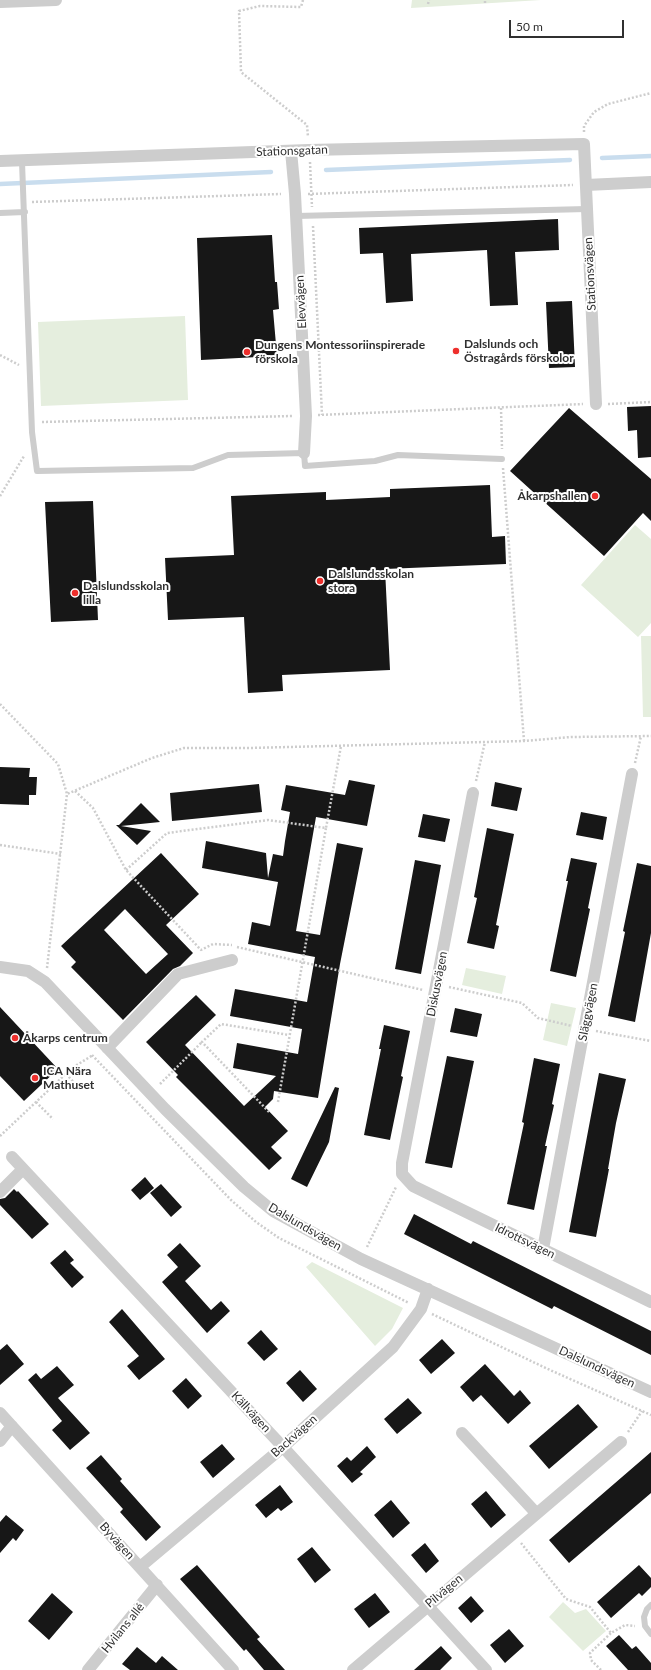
<!DOCTYPE html>
<html>
<head>
<meta charset="utf-8">
<style>
  body { margin:0 }
  #map { position:relative; width:651px; height:1670px; overflow:hidden; background:#fff; font-family:Lato,sans-serif }
  canvas { display:block }
  .scale { position:absolute; left:509px; top:20px; width:115px; height:18px; box-sizing:border-box; border:2px solid #303030; border-top:0; padding-left:5px; font-size:12px; line-height:14px; white-space:nowrap; color:#303030; -webkit-text-stroke:3px #fff; paint-order:stroke }
</style>
</head>
<body>
<div id="map">
<canvas width="651" height="1670"></canvas>
<div class="scale">50 m</div>
</div>
<script>
const ctx = document.querySelector('canvas').getContext('2d');
ctx.lineJoin = 'round';
function paint(path, color) {
  ctx.fillStyle = color;
  ctx.fill(path, 'evenodd');
}
function toPath(rows) {
  const path = new Path2D();
  for (const r of rows) {
    path.moveTo(r[0], r[1]);
    for (let i = 2; i < r.length; i += 2) path.lineTo(r[i], r[i + 1]);
  }
  return path;
}
function stroke(path, color, width, dash) {
  ctx.strokeStyle = color;
  ctx.lineWidth = width;
  ctx.lineCap = dash ? 'butt' : 'round';
  ctx.setLineDash(dash || []);
  ctx.stroke(path);
}
function label(font, color, halo, rows, align = 'center') {
  ctx.font = font + ' Lato,sans-serif';
  ctx.lineWidth = 4;
  ctx.setLineDash([]);
  ctx.textBaseline = 'middle';
  ctx.strokeStyle = halo;
  ctx.fillStyle = color;
  for (const [text, x, y, turn = 0] of rows) {
    ctx.save();
    ctx.translate(x, y);
    ctx.rotate((+turn || 0) * Math.PI / 180);
    ctx.textAlign = isNaN(turn) ? turn : align;
    if (halo) ctx.strokeText(text, 0, 0);
    ctx.fillText(text, 0, 0);
    ctx.restore();
  }
}
const green = toPath([
  [412,0,541,0,411,8],
  [185,316,188,400,41,406,38,322],
  [635,525,651,539,651,623,638,637,581,585],
  [641,636,651,636,651,717,643,717],
  [466,968,506,976,502,994,462,985],
  [551,1003,576,1008,567,1046,543,1040],
  [312,1262,403,1308,392,1329,375,1346,306,1267],
  [563,1602,575,1613,586,1609,606,1631,583,1651,549,1617]
]);
const stream = toPath([
  [602,158,651,156],
  [326,170,570,160],
  [0,184,271,172]
]);
const building = toPath([
  [558,219,559,250,515,252,518,305,490,306,487,250,411,254,413,301,386,303,383,253,360,254,359,228],
  [272,235,275,282,277,282,279,309,273,310,277,356,201,360,197,238],
  [572,301,575,367,549,368,546,302],
  [651,406,651,457,638,458,637,430,628,431,627,407],
  [569,408,651,479,651,521,643,513,604,556,510,471],
  [490,485,492,537,505,536,506,564,385,569,390,670,282,675,283,691,248,693,244,617,168,620,165,558,234,555,231,496,326,492,326,500,390,497,390,489],
  [93,501,98,620,51,622,45,502],
  [0,767,30,768,29,777,37,777,36,795,29,795,29,805,0,804],
  [349,780,375,785,367,826,316,817,296,931,320,935,337,843,363,848,340,964,318,1098,274,1091,273,1099,265,1107,288,1131,271,1147,282,1158,269,1170,176,1077,178,1075,146,1042,196,995,216,1015,185,1045,244,1106,276,1076,233,1068,237,1043,298,1054,302,1029,230,1016,235,989,307,1002,315,957,248,944,252,922,270,926,278,882,202,868,206,841,266,853,268,878,273,854,283,856,285,841,290,812,281,810,286,785,345,795],
  [495,782,522,788,517,811,491,806],
  [259,784,262,812,172,821,170,793],
  [141,803,160,822,121,826,151,831,137,845,116,825,119,825],
  [581,812,607,817,603,840,576,835],
  [423,814,450,819,445,842,418,837],
  [487,828,514,834,496,925,499,926,494,949,467,943,477,898,474,897],
  [161,853,199,894,166,925,193,953,180,966,173,969,123,1020,71,967,76,962,61,946],
  [125,909,168,954,146,974,104,930],
  [571,858,597,863,588,908,590,909,576,977,550,971,568,881,566,881],
  [415,860,441,865,421,974,395,969],
  [637,863,651,866,651,933,635,1022,608,1016,625,932,623,931],
  [0,1007,58,1069,24,1101,0,1076],
  [455,1008,482,1014,477,1037,450,1032],
  [384,1025,410,1031,401,1076,403,1077,390,1140,364,1135,381,1049,379,1049],
  [447,1056,474,1061,452,1168,425,1163],
  [534,1058,560,1064,552,1104,554,1105,545,1146,547,1146,534,1210,507,1204,524,1123,522,1122],
  [599,1073,626,1079,616,1123,608,1169,609,1169,596,1237,569,1232],
  [335,1087,339,1088,329,1142,307,1187,291,1179],
  [145,1177,154,1188,140,1200,131,1190],
  [161,1184,182,1207,171,1217,150,1193],
  [14,1189,17,1192,18,1191,49,1224,32,1239,0,1205,0,1199,5,1198],
  [414,1214,471,1244,473,1241,651,1331,651,1355,554,1306,552,1309,404,1234],
  [180,1243,201,1266,185,1281,211,1310,221,1301,230,1311,207,1333,162,1282,178,1267,167,1255],
  [65,1250,74,1260,70,1263,84,1277,72,1288,50,1263],
  [122,1309,165,1359,139,1380,127,1366,139,1356,109,1322],
  [261,1330,278,1349,264,1361,247,1343],
  [442,1339,455,1353,431,1374,419,1360],
  [7,1344,24,1364,0,1385,0,1350],
  [485,1364,514,1396,520,1390,531,1403,508,1424,481,1395,473,1402,460,1387],
  [57,1366,74,1385,58,1398,90,1433,70,1450,52,1430,62,1421,28,1380,36,1373,41,1379],
  [300,1370,317,1389,303,1402,286,1383],
  [186,1378,202,1396,188,1409,172,1391],
  [408,1398,422,1413,397,1434,384,1419],
  [578,1404,598,1427,549,1469,529,1446],
  [222,1444,235,1459,213,1478,200,1462],
  [367,1446,376,1457,360,1472,363,1474,352,1483,337,1466,347,1457,351,1461],
  [651,1452,651,1493,569,1563,549,1540],
  [101,1455,122,1479,120,1481,161,1527,146,1541,120,1512,123,1509,86,1468],
  [280,1485,293,1502,281,1511,278,1508,266,1518,255,1505],
  [486,1491,506,1515,491,1528,471,1504],
  [391,1500,410,1523,393,1538,374,1515],
  [6,1515,24,1530,16,1541,13,1538,0,1553,0,1522],
  [425,1543,439,1561,426,1573,411,1555],
  [312,1547,331,1570,315,1583,297,1559],
  [197,1565,260,1637,257,1639,285,1670,264,1670,246,1649,244,1651,180,1579],
  [639,1565,651,1578,651,1587,642,1596,639,1593,611,1618,597,1602],
  [52,1593,73,1612,49,1640,28,1621],
  [375,1593,390,1612,369,1628,354,1609],
  [471,1596,484,1611,471,1623,458,1608],
  [509,1629,524,1646,505,1663,490,1645],
  [619,1635,632,1649,636,1646,651,1663,651,1670,628,1670,606,1646],
  [441,1646,452,1658,440,1670,414,1670],
  [137,1647,156,1663,162,1656,178,1670,130,1670,122,1664]
]);
const path = toPath([
  [303,0,301,7,260,6,239,11,241,72,307,125,308,137],
  [485,3,485,0],
  [428,4,429,0],
  [584,132,584,126,594,112,608,104,651,93],
  [310,162,312,207],
  [308,194,573,185],
  [32,202,281,194],
  [313,226,322,415],
  [0,355,19,365],
  [608,404,651,402],
  [501,408,502,449],
  [318,415,583,404],
  [42,422,293,416],
  [503,468,524,741],
  [0,496,24,456],
  [0,704,58,764,67,794],
  [635,763,641,736],
  [476,781,485,742],
  [75,791,93,808,126,870,201,950,213,944,232,945],
  [0,845,61,854],
  [126,870,167,833,268,820,326,828,341,746],
  [237,947,423,990],
  [47,968,67,794,152,758,184,748,250,748,524,741,571,737,651,736],
  [449,987,522,1003,538,1018,572,1026],
  [596,1031,651,1041],
  [92,1055,231,1200,256,1222,279,1238,409,1303],
  [66,1074,82,1091],
  [160,1084,202,1042],
  [36,1102,53,1119],
  [278,1102,326,828],
  [269,1112,202,1042,221,1024,289,1035],
  [0,1136,72,1068,93,1055],
  [367,1247,396,1187],
  [432,1314,550,1370,651,1415],
  [628,1432,642,1411],
  [521,1543,566,1599,590,1607,611,1633,625,1625,635,1626],
  [601,1670,591,1660,590,1653,611,1633]
]);
const lane = toPath([
  [22,162,32,432,37,471,193,468,228,455,304,453,305,466,375,461,398,455,502,459],
  [0,213,25,212],
  [296,216,587,209],
  [651,1605,647,1609,644,1617,645,1626,651,1634]
]);
const street = toPath([
  [0,2,56,0],
  [291,151,295,194,306,416,304,453],
  [0,161,309,150,584,144,596,404],
  [586,185,651,182],
  [473,793,402,1163,402,1174,413,1186,651,1302],
  [0,967,28,971,45,982,165,1109,244,1187,273,1211,361,1259,651,1392],
  [107,1048,178,974,232,960],
  [12,1157,283,1447,486,1670],
  [0,1192,23,1169],
  [543,1249,632,774],
  [0,1413,233,1670],
  [462,1433,536,1513],
  [0,1441,12,1426],
  [140,1567,283,1447,393,1347,421,1309,428,1289],
  [88,1670,157,1585],
  [353,1670,621,1442]
]);
const markers = [
  [456,351,4,"#ee2f2c"],
  [247,352,4,"#ee2f2c"],
  [595,496,4,"#ee2f2c"],
  [320,581,4,"#ee2f2c"],
  [75,593,4,"#ee2f2c"],
  [15,1038,4,"#ee2f2c"],
  [35,1078,4,"#ee2f2c"]
];
const streetNames = [
  ["Stationsgatan",292,151,-2],
  ["Stationsvägen",590,274,-93],
  ["Elevvägen",301,302,-93],
  ["Diskusvägen",437,984,-79],
  ["Släggvägen",588,1012,-79],
  ["Dalslundsvägen",305,1227,30],
  ["Idrottsvägen",525,1241,26],
  ["Dalslundsvägen",597,1367,25],
  ["Källvägen",251,1412,47],
  ["Backvägen",294,1436,-42],
  ["Byvägen",117,1541,48],
  ["Pilvägen",444,1591,-40],
  ["Hvilans allé",123,1628,-51]
];
const poiNames = [
  ["Dalslunds och",464,344],
  ["Östragårds förskolor",464,358],
  ["Dungens Montessoriinspirerade",255,345],
  ["förskola",255,359],
  ["Åkarpshallen",587,496,"right"],
  ["Dalslundsskolan",328,574],
  ["stora",328,588],
  ["Dalslundsskolan",83,586],
  ["lilla",83,600],
  ["Åkarps centrum",23,1038],
  ["ICA Nära",43,1071],
  ["Mathuset",43,1085]
];
paint(green, '#e5eede');
stroke(stream, '#c9ddee', 4.5);
paint(building, '#171717');
stroke(path, '#cdcdcd', 2.5, [2, 2]);
stroke(lane, '#cdcdcd', 6);
stroke(street, '#cdcdcd', 12);
for (const [x, y, r, color] of markers) {
  const dot = new Path2D();
  dot.arc(x, y, r, 0, 2 * Math.PI);
  ctx.fillStyle = color;
  ctx.fill(dot);
  stroke(dot, '#fff', 1.5);
}
label('12px', '#303030', '#fff', streetNames);
label('bold 12px', '#303030', '#fff', poiNames, 'left');
</script>
</body>
</html>
